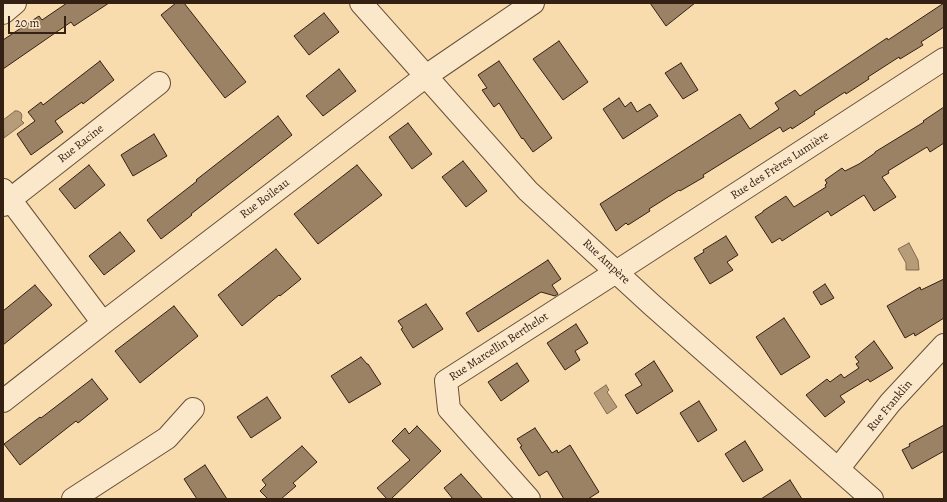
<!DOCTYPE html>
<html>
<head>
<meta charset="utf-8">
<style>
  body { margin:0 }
  #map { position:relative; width:947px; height:502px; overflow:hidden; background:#f9dcad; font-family:Alegreya,serif }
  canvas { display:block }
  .frame { position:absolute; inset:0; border:4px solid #352014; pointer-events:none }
  .scale { position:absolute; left:8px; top:16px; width:58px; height:18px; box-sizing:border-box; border:2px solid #352014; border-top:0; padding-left:5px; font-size:12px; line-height:14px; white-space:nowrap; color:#352014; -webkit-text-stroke:3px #fbe8ca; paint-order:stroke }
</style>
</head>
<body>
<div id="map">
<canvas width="947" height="502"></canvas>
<div class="frame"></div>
<div class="scale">20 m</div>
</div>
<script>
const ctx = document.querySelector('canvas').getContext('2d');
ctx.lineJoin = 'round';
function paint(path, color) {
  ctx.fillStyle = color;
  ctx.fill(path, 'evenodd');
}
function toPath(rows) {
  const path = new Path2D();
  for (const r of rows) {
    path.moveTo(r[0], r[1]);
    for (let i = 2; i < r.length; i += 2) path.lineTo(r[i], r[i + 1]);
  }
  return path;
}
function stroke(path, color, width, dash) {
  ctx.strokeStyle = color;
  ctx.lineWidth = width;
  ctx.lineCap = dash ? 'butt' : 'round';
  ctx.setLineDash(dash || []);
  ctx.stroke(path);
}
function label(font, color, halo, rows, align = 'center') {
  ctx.font = font + ' Alegreya,serif';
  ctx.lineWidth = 3;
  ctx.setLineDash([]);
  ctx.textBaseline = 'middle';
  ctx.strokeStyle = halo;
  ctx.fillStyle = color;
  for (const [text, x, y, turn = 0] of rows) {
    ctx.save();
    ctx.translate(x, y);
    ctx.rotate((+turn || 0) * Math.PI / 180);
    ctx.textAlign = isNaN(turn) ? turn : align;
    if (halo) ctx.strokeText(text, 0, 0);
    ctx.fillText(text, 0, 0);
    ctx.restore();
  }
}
const water = toPath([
  [15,111,18,111,21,113,22,116,21,120,24,123,4,138,3,120,15,111],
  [909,243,918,260,919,270,906,270,906,263,898,249,909,243],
  [606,385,609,390,607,392,617,407,607,414,594,393,606,385]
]);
const building = toPath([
  [67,3,109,3,74,26,71,22,3,69,3,40,39,16,42,20,67,3],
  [176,3,184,3,246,82,225,98,161,15,176,3],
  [650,3,695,3,666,26,650,3],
  [944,3,944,27,921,42,923,45,900,59,899,57,868,77,869,79,846,94,845,92,814,112,815,114,792,129,791,127,783,132,780,127,703,175,704,177,680,191,679,190,649,209,650,211,628,225,626,223,616,231,600,204,740,114,750,129,779,109,775,103,795,90,800,96,887,38,888,40,944,3],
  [324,13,339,32,309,55,294,36,324,13],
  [559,41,588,82,563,100,533,59,559,41],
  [100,61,114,80,83,104,82,102,55,121,63,132,31,155,17,134,35,121,28,112,41,102,43,105,100,61],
  [499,61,552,138,533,152,523,138,522,139,499,103,494,107,482,90,487,88,478,75,499,61],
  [681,63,698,90,683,99,665,73,681,63],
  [339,69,356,91,323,116,306,96,339,69],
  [619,98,625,107,631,102,637,112,650,104,658,116,623,139,603,109,619,98],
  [944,107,944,143,930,152,927,147,888,171,889,173,882,177,896,197,874,211,864,195,831,216,828,211,782,241,780,238,772,243,755,217,763,212,763,211,786,196,794,207,826,187,825,185,827,183,825,180,842,168,845,171,859,164,875,153,875,152,924,122,923,121,944,107],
  [278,116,292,135,191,214,192,215,161,239,147,220,197,181,196,180,278,116],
  [408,123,432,154,412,169,389,137,408,123],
  [154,134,167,156,133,176,121,155,154,134],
  [463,161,487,191,466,207,442,177,463,161],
  [89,165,105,185,75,209,59,189,89,165],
  [357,165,382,195,318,244,294,214,357,165],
  [120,232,135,251,104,275,89,256,120,232],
  [726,236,738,255,727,262,733,270,710,284,694,258,704,252,703,250,726,236],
  [276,249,301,279,280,296,279,295,242,326,218,295,276,249],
  [548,260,561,279,552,285,558,294,555,296,541,292,478,332,466,313,548,260],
  [944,279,944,318,915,336,914,333,905,338,887,306,920,287,921,290,944,279],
  [825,284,834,298,821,305,813,292,825,284],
  [35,285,52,305,3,345,3,311,35,285],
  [426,304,443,329,413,348,401,329,403,328,398,321,426,304],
  [174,306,198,336,140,383,115,351,174,306],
  [784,318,810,357,781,375,756,337,784,318],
  [576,324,588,343,575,351,580,360,565,370,547,343,576,324],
  [874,341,893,368,870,382,868,379,840,396,845,402,825,417,806,395,827,379,830,382,841,374,844,378,859,368,856,364,859,362,855,357,874,341],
  [361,357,367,364,368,364,381,384,349,403,331,376,361,357],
  [654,361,673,391,637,414,625,395,642,385,635,374,654,361],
  [517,363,529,381,501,401,488,382,517,363],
  [92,379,108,399,78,423,76,421,20,465,4,444,40,417,41,418,92,379],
  [267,397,281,418,251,438,237,417,267,397],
  [699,401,717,430,698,442,680,413,699,401],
  [944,425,944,451,912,469,902,450,910,446,909,444,944,425],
  [417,426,441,451,391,499,387,499,377,488,410,460,392,441,405,428,409,434,417,426],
  [535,428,552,453,557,450,558,453,570,445,599,492,588,499,564,499,547,471,539,476,520,447,522,446,517,439,535,428],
  [745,441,763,470,743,482,725,454,745,441],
  [302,446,317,462,293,483,296,486,281,499,268,499,260,491,266,485,262,480,302,446],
  [205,465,227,499,197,499,184,479,205,465],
  [461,474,483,499,453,499,444,488,461,474],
  [790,480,802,499,761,499,790,480]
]);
const minor = toPath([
  [361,3,528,191,652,305,872,499],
  [3,13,15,3],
  [3,190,103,323],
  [3,205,159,83],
  [3,401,103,323,426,76,533,3],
  [838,469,890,403,944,345],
  [73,499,167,438,193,409],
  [529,499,449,409,446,381,616,272,944,59]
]);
const streetNames = [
  ["Rue Racine",81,144,-38],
  ["Rue des Frères Lumière",780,166,-33],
  ["Rue Boileau",265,199,-37],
  ["Rue Ampère",606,262,43],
  ["Rue Marcellin Berthelot",499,347,-33],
  ["Rue Franklin",890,406,-50]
];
paint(water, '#b69c79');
stroke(water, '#826a51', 1);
paint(building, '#9b8264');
stroke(building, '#352014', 1);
stroke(minor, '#664f3a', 24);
stroke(minor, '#fbe8ca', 22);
label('12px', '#352014', '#fbe8ca', streetNames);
</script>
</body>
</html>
